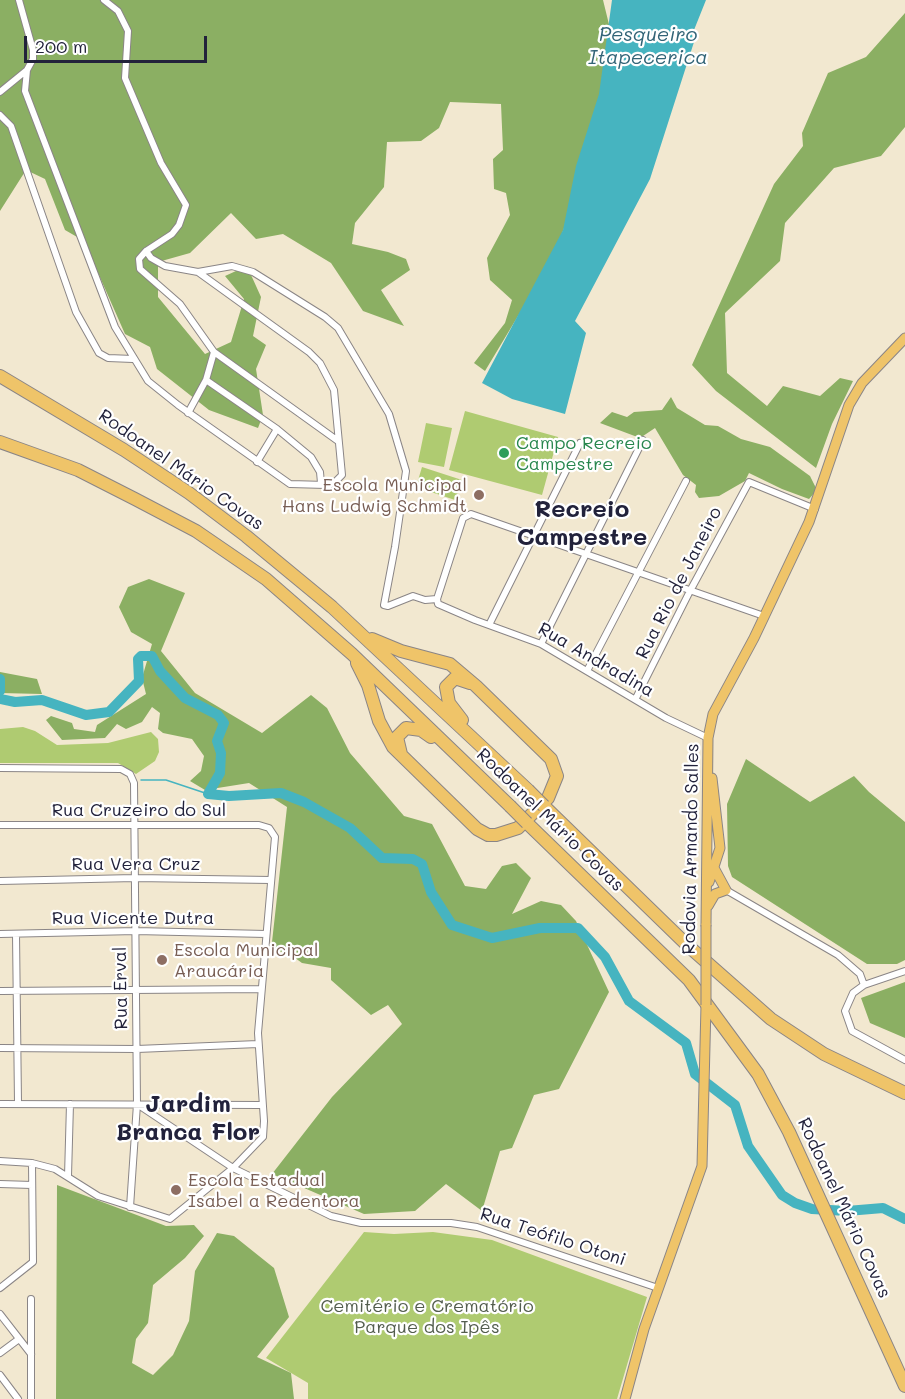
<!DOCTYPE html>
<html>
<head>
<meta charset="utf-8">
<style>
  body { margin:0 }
  #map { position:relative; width:905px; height:1399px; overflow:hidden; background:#f2e8d0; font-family:Mali,sans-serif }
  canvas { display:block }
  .scale { position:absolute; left:24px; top:36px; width:183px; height:27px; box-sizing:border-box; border:3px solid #22223b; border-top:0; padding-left:8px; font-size:18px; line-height:21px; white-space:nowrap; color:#22223b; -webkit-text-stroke:4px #fff; paint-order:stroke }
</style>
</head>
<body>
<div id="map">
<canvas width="905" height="1399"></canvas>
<div class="scale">200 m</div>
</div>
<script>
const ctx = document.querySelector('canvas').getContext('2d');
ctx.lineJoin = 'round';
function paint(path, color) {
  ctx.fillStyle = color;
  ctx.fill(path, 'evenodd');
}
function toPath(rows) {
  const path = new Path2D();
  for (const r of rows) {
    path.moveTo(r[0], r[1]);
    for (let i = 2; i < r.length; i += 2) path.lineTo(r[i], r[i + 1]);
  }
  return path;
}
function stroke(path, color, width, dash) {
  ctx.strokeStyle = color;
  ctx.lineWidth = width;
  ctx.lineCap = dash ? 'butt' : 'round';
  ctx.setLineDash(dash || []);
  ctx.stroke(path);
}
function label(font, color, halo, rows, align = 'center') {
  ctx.font = font + ' Mali,sans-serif';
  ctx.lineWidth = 4.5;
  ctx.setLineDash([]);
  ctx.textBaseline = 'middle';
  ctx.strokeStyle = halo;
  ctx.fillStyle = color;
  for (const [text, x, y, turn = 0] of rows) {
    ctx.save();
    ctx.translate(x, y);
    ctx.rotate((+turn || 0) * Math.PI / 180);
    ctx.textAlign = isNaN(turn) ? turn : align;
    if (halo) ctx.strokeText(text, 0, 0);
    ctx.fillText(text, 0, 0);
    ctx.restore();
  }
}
const green = toPath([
  [465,411,558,437,542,495,449,470],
  [426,423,452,428,444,467,418,462],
  [422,467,462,480,455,500,416,487],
  [23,727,35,731,57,745,108,743,151,732,158,739,159,752,155,761,136,774,118,763,0,763,0,729],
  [433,1232,492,1240,647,1297,617,1399,308,1399,308,1383,266,1358,364,1232,394,1234]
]);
const forest = toPath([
  [0,0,603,0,616,53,584,173,547,275,530,296,485,371,474,363,505,323,512,300,490,280,487,258,510,215,506,193,494,189,493,159,503,150,501,104,450,102,439,128,421,141,387,142,384,187,355,223,352,244,388,252,406,259,410,270,381,290,404,326,363,311,331,263,283,234,256,239,231,213,190,253,158,262,158,297,205,354,231,342,244,299,225,276,247,266,261,297,253,336,266,345,256,369,263,415,258,428,209,410,157,369,150,347,125,334,84,241,65,230,45,179,26,170,0,211],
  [905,13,905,127,881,156,834,168,785,223,780,261,725,313,727,373,767,406,783,386,820,396,840,378,853,381,832,424,816,468,716,391,692,365,774,184,803,146,802,133,828,73,866,57],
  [671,397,677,408,705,425,718,426,741,439,770,447,810,476,817,490,809,499,782,489,749,473,745,481,719,496,699,498,695,492,696,485,683,475,655,428,640,438,600,423,612,412,627,417,634,412,662,410],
  [149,579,185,593,161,651,195,693,262,733,311,695,327,708,350,753,404,816,432,824,465,886,486,889,502,866,516,863,531,878,512,914,541,901,561,905,576,921,609,992,559,1089,534,1095,512,1148,500,1151,482,1211,446,1184,415,1211,364,1214,272,1174,332,1097,402,1024,388,1005,371,1015,331,980,331,968,302,963,287,952,271,951,287,807,249,783,205,790,190,781,201,771,204,756,192,739,163,733,158,729,160,713,152,707,142,722,126,729,117,724,105,738,62,740,46,720,51,716,72,723,74,729,95,732,97,725,146,694,142,678,152,644,131,632,119,607,128,587],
  [0,672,37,679,42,694,0,693],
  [746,759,810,802,854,776,869,792,905,822,905,960,897,964,867,964,732,877,728,866,727,804],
  [905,982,905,1038,870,1023,861,998],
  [57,1185,166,1226,194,1225,204,1236,185,1258,153,1285,148,1323,136,1339,132,1363,153,1375,173,1355,189,1321,195,1271,217,1233,234,1236,274,1268,289,1317,257,1357,291,1373,294,1399,56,1399]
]);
const water = toPath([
  [612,0,706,0,692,35,694,42,650,179,575,321,586,333,565,414,512,399,482,383,563,230,576,166,599,94]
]);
const stream = toPath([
  [141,780,166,780,208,794]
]);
const river = toPath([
  [0,679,0,691],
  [0,699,15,702,42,700,86,715,109,712,139,681,138,659,141,656,152,656,160,671,185,698,218,715,224,723,217,741,221,753,220,773,208,794,229,796,281,793,304,802,350,828,382,858,413,859,422,864,431,892,452,925,492,938,540,928,578,928,605,957,629,1001,686,1043,695,1074,735,1105,748,1146,782,1195,795,1203,812,1209,847,1211,883,1208,905,1219]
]);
const street = toPath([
  [19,0,33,50,33,59,27,70],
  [104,0,118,11,128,31,125,78,161,163,186,205,179,225,172,234,146,251],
  [0,92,27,70,25,91,115,327,148,381,178,405,290,484,326,485,334,483,342,475,334,390,320,363,309,352,198,272,232,266,253,272,325,317,338,328,389,414,406,471,395,547,384,605,388,606,413,596,425,600,437,599],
  [0,115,11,126,76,312,99,353,108,358,133,359],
  [214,352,338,441],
  [206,380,277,429,311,457,320,472,321,483],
  [188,413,206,380,214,352,180,304,140,269,139,259,146,251,151,258,165,266,198,272],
  [257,462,277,429],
  [437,599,463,518,471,514,764,616],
  [437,599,438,604,475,620,541,644,666,718,708,738],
  [489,625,580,443],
  [541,644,643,440],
  [588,669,686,481],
  [636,698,690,591,749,482,815,509],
  [0,768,121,769,130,774,134,783,137,1104,130,1207],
  [0,825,259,825,269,828,275,837,258,1033,264,1121,263,1137,259,1141,233,1168,170,1219,98,1196,55,1169,32,1163,0,1161],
  [0,881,135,878,271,880],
  [726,890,838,955,860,974,864,985],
  [0,934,136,931,266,934],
  [16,934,18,1103],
  [905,971,864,985,853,993,845,1011,852,1031,905,1060],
  [0,991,261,989],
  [0,1048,137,1049,258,1044],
  [0,1104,261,1105],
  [137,1104,233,1168,331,1216,361,1223,451,1223,477,1227,658,1288],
  [68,1176,70,1104],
  [0,1184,32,1185],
  [0,1288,33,1262,32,1163],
  [31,1299,31,1399],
  [0,1314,31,1354],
  [0,1353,19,1339],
  [0,1375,18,1399]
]);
const primary = toPath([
  [713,866,726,890],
  [709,882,720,848,712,778],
  [708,906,715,894,726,890],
  [706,925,708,738,713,714,754,638,809,522,849,405,862,383,905,338],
  [625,1399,644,1329,702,1166,706,1005]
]);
const highway = toPath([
  [0,376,124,450,189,493,246,536,332,607,528,790],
  [0,442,78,470,135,499,196,531,266,579,352,654,510,806],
  [357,663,368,685,379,721,393,747,477,829,488,835,496,835,518,828,548,798,557,776,551,759,476,686,450,664,401,651,372,639],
  [462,720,449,703,446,687,455,678,470,683],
  [401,754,397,737,406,728,421,730,431,737],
  [544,806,686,944,771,1019,824,1054,905,1093],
  [527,823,689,980,758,1074,789,1132,905,1386]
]);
const primaryBridge = toPath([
  [706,1005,706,925]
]);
const highwayBridge = toPath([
  [528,790,544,806],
  [510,806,527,823]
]);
const markers = [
  [504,453,6,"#2e9e5b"],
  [479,495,6,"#8d6e63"],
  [162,960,6,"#8d6e63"],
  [176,1190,6,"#8d6e63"]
];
const leisureNames = [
  ["Campo Recreio",516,443],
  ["Campestre",516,464]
];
const streetNames = [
  ["Rodoanel Mário Covas",181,470,35],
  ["Rua Rio de Janeiro",679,583,-63],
  ["Rua Andradina",596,660,30],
  ["Rua Cruzeiro do Sul",139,810],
  ["Rodoanel Mário Covas",550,820,44],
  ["Rodovia Armando Salles",691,849,-89],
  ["Rua Vera Cruz",136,864],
  ["Rua Vicente Dutra",133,918],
  ["Rua Erval",121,988,-91],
  ["Rodoanel Mário Covas",844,1208,65],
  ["Rua Teófilo Otoni",553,1237,18]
];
const educationNames = [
  ["Escola Municipal",467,485,"right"],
  ["Hans Ludwig Schmidt",467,506,"right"],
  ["Escola Municipal",174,950],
  ["Araucária",174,971],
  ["Escola Estadual",188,1180],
  ["Isabel a Redentora",188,1201]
];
const parkNames = [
  ["Cemitério e Crematório",427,1306],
  ["Parque dos Ipês",427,1327]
];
const waterNames = [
  ["Pesqueiro",648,35],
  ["Itapecerica",648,58]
];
const districtNames = [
  ["Recreio",582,510],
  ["Campestre",582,538],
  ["Jardim",188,1105],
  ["Branca Flor",188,1133]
];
paint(green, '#afcb71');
paint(forest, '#8baf63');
paint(water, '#46b4c0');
stroke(stream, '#46b4c0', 1.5);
stroke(river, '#46b4c0', 10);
stroke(street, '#8a8586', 8);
stroke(primary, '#8a8586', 11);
stroke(highway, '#8a8586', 14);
stroke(street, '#fff', 6);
stroke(primary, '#efc469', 9);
stroke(highway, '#efc469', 12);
stroke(primaryBridge, '#8a8586', 11, []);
stroke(highwayBridge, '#8a8586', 14, []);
stroke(primaryBridge, '#efc469', 9);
stroke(highwayBridge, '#efc469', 12);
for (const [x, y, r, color] of markers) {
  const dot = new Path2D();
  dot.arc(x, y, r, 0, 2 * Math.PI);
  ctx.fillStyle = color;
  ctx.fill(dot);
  stroke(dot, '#fff', 2);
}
label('18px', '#27864d', '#fff', leisureNames, 'left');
label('18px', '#22223b', '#fff', streetNames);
label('18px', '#785e54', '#fff', educationNames, 'left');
label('18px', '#535d4e', '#fff', parkNames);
label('italic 20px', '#326477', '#fff', waterNames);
label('bold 24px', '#22223b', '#fff', districtNames);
</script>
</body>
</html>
